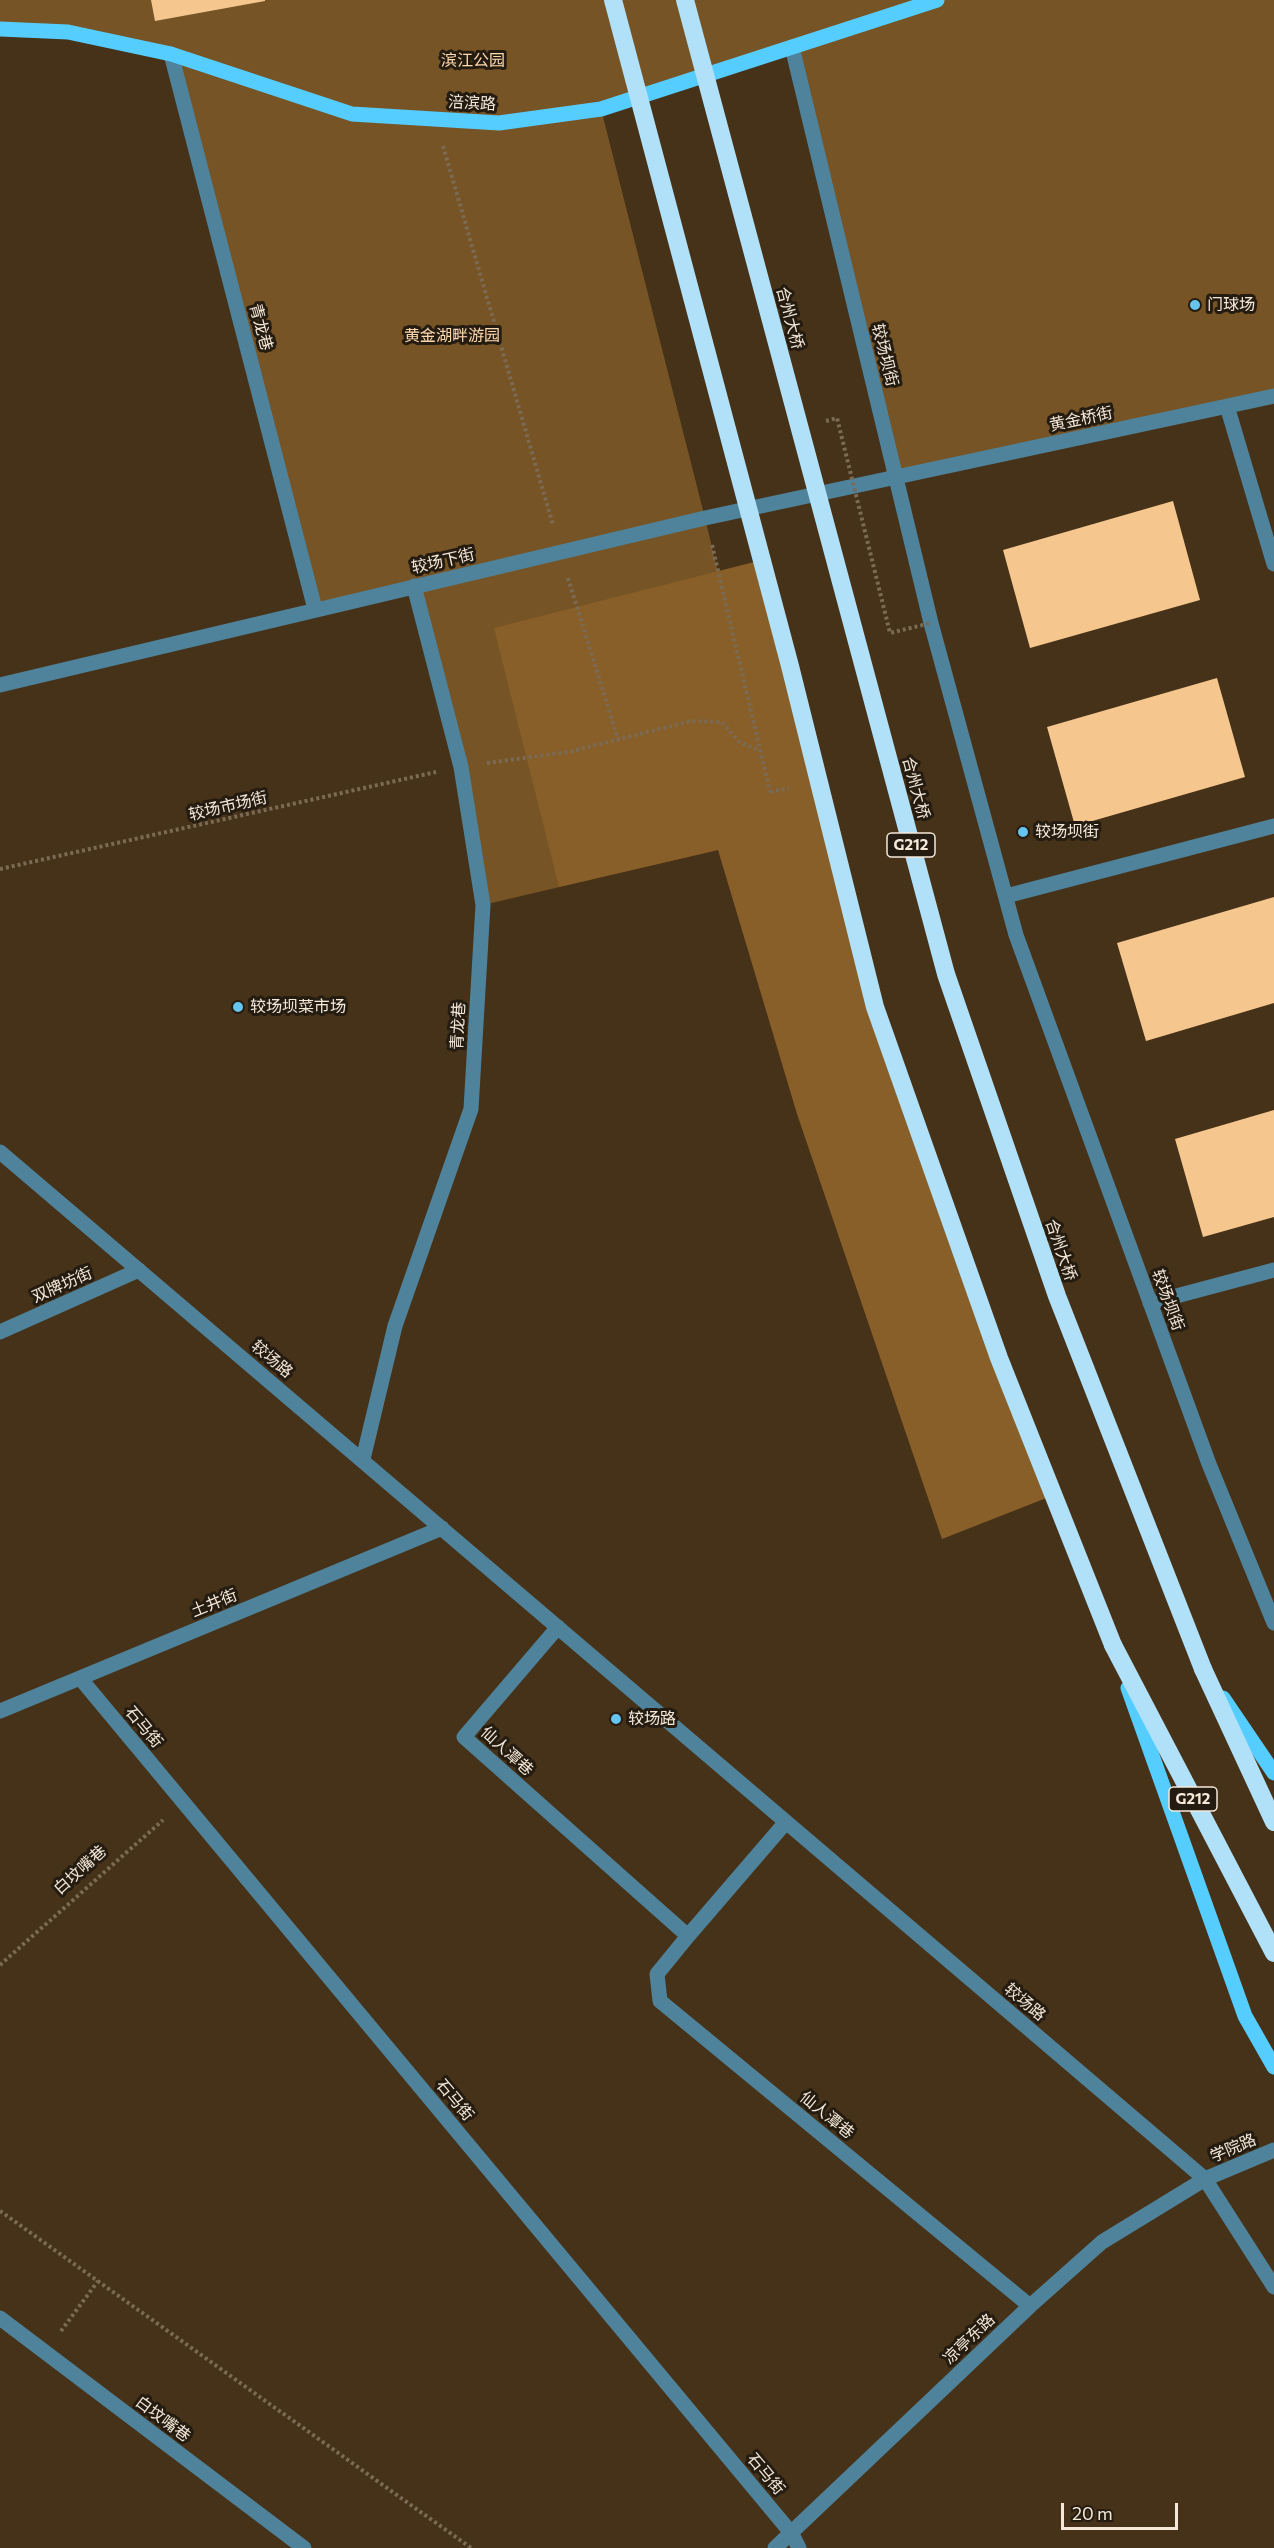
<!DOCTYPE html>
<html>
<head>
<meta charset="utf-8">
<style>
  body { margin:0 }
  #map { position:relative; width:1274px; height:2548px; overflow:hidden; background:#463219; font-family:Commissioner,sans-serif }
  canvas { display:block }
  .scale { position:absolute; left:1061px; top:2503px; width:117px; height:27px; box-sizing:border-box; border:3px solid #f5e8d9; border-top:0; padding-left:8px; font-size:18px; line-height:21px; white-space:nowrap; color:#f5e8d9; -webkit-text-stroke:4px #251c11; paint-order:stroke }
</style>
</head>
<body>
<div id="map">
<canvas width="1274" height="2548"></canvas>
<div class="scale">20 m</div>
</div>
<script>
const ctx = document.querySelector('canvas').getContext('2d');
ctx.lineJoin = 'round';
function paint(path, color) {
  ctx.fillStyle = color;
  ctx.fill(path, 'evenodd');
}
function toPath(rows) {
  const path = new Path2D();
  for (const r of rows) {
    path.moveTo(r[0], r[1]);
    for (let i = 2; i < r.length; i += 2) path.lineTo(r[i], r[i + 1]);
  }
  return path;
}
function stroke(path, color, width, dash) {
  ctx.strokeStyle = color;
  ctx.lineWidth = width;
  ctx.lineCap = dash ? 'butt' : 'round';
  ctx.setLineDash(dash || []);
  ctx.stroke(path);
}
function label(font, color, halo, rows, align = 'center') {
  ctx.font = font + ' Commissioner,"Noto Sans SC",sans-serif';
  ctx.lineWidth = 6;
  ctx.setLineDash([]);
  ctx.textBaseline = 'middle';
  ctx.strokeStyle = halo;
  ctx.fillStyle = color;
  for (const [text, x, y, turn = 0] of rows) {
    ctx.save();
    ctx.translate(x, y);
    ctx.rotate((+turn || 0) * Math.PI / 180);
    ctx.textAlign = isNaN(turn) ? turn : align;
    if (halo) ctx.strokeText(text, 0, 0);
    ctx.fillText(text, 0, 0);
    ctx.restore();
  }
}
const green = toPath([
  [0,0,1274,0,1274,396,896,477,792,47,601,109,705,518,781,835,483,905,461,767,414,587,315,609,171,54,0,29]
]);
const forest = toPath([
  [762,560,875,1007,1054,1495,942,1539,797,1114,718,850,559,887,494,628]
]);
const building = toPath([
  [151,0,265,0,265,1,155,21],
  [1173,501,1200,600,1030,648,1003,550],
  [1217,678,1245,777,1075,826,1047,727],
  [1274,897,1274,1003,1146,1041,1117,943],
  [1274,1110,1274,1217,1203,1237,1175,1139]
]);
const path = toPath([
  [443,146,553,525],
  [712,545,770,792],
  [568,578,618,739],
  [487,763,568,752,691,721,722,722,739,742,761,751],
  [0,869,436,772],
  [0,1965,163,1820],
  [0,2211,471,2548],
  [61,2331,98,2281]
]);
const minor = toPath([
  [792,47,931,623,1016,935,1209,1464,1274,1623],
  [171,54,315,609],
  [1227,406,1274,564],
  [0,685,705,518,1274,396],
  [1006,896,1274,826],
  [0,1152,1205,2179,1274,2287],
  [1150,1303,1274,1270],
  [0,1332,139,1270],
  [363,1459,395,1326,471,1109,483,905,461,767,414,586],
  [558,1627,464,1737,688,1936,786,1822],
  [80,1678,792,2534,799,2548],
  [0,1711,442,1528],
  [688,1936,657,1974,660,2001,1030,2306],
  [0,2318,304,2548],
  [775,2548,1030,2306,1102,2242,1205,2179,1274,2150]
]);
const major = toPath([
  [0,29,68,32,171,54,352,114,499,123,601,109,937,0],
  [1128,1688,1245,2016,1274,2067],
  [1223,1698,1274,1773]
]);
const highway = toPath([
  [1113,1645,1274,1953],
  [1203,1669,1274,1822]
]);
const pathBridge = toPath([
  [826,421,837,418,890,633,931,623],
  [770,792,789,788]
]);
const highwayBridge = toPath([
  [613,0,790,666,875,1007,999,1358,1113,1645],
  [685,0,946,974,1057,1296,1203,1669]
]);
const markers = [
  [1195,305,6,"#65c5ee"],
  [1023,832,6,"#65c5ee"],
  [238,1007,6,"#65c5ee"],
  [616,1719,6,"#65c5ee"]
];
const shields = [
  [911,845,48],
  [1193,1799,48]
];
const shieldNames = [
  ["G212",911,845],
  ["G212",1193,1799]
];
const parkNames = [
  ["滨江公园",473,61],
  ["黄金湖畔游园",452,336]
];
const streetNames = [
  ["涪滨路",472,103,3],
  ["合州大桥",790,318,75],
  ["青龙巷",261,327,75],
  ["较场坝街",885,355,76],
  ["黄金桥街",1081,419,-12],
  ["较场下街",443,561,-13],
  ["合州大桥",916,788,75],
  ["较场市场街",228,806,-13],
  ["青龙巷",458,1026,-87],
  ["合州大桥",1061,1250,71],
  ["双牌坊街",62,1285,-24],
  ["较场坝街",1168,1300,70],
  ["较场路",272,1359,40],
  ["土井街",214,1603,-22],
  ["石马街",144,1727,50],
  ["仙人潭巷",507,1751,42],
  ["白坟嘴巷",80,1870,-42],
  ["较场路",1025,2002,40],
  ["石马街",455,2100,50],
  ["仙人潭巷",827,2115,39],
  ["学院路",1233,2148,-23],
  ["凉亭东路",969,2339,-44],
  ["白坟嘴巷",163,2419,37],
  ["石马街",766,2474,50]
];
const poiNames = [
  ["门球场",1207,305],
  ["较场坝街",1035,832],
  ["较场坝菜市场",250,1007],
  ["较场路",628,1719]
];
paint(green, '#765425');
paint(forest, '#885f28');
paint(building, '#f5c78f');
stroke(path, '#7b6a54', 4, [3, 3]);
stroke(minor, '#4e839b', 15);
stroke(major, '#56cdff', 15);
stroke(highway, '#b0e1f8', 18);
stroke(pathBridge, '#7b6a54', 4, [3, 3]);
stroke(highwayBridge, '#b0e1f8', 18);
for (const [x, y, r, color] of markers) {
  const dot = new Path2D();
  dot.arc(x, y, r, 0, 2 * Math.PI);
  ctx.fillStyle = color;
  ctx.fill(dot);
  stroke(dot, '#251c11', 2);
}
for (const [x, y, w] of shields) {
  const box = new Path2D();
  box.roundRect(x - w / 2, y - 12, w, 24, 4.5);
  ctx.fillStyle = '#251c11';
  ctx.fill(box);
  stroke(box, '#f5e8d9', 1.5);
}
label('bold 15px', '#f5e8d9', null, shieldNames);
label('16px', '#ffd9ad', '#251c11', parkNames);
label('16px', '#f5e8d9', '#251c11', streetNames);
label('16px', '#f5e8d9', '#251c11', poiNames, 'left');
</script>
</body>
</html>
